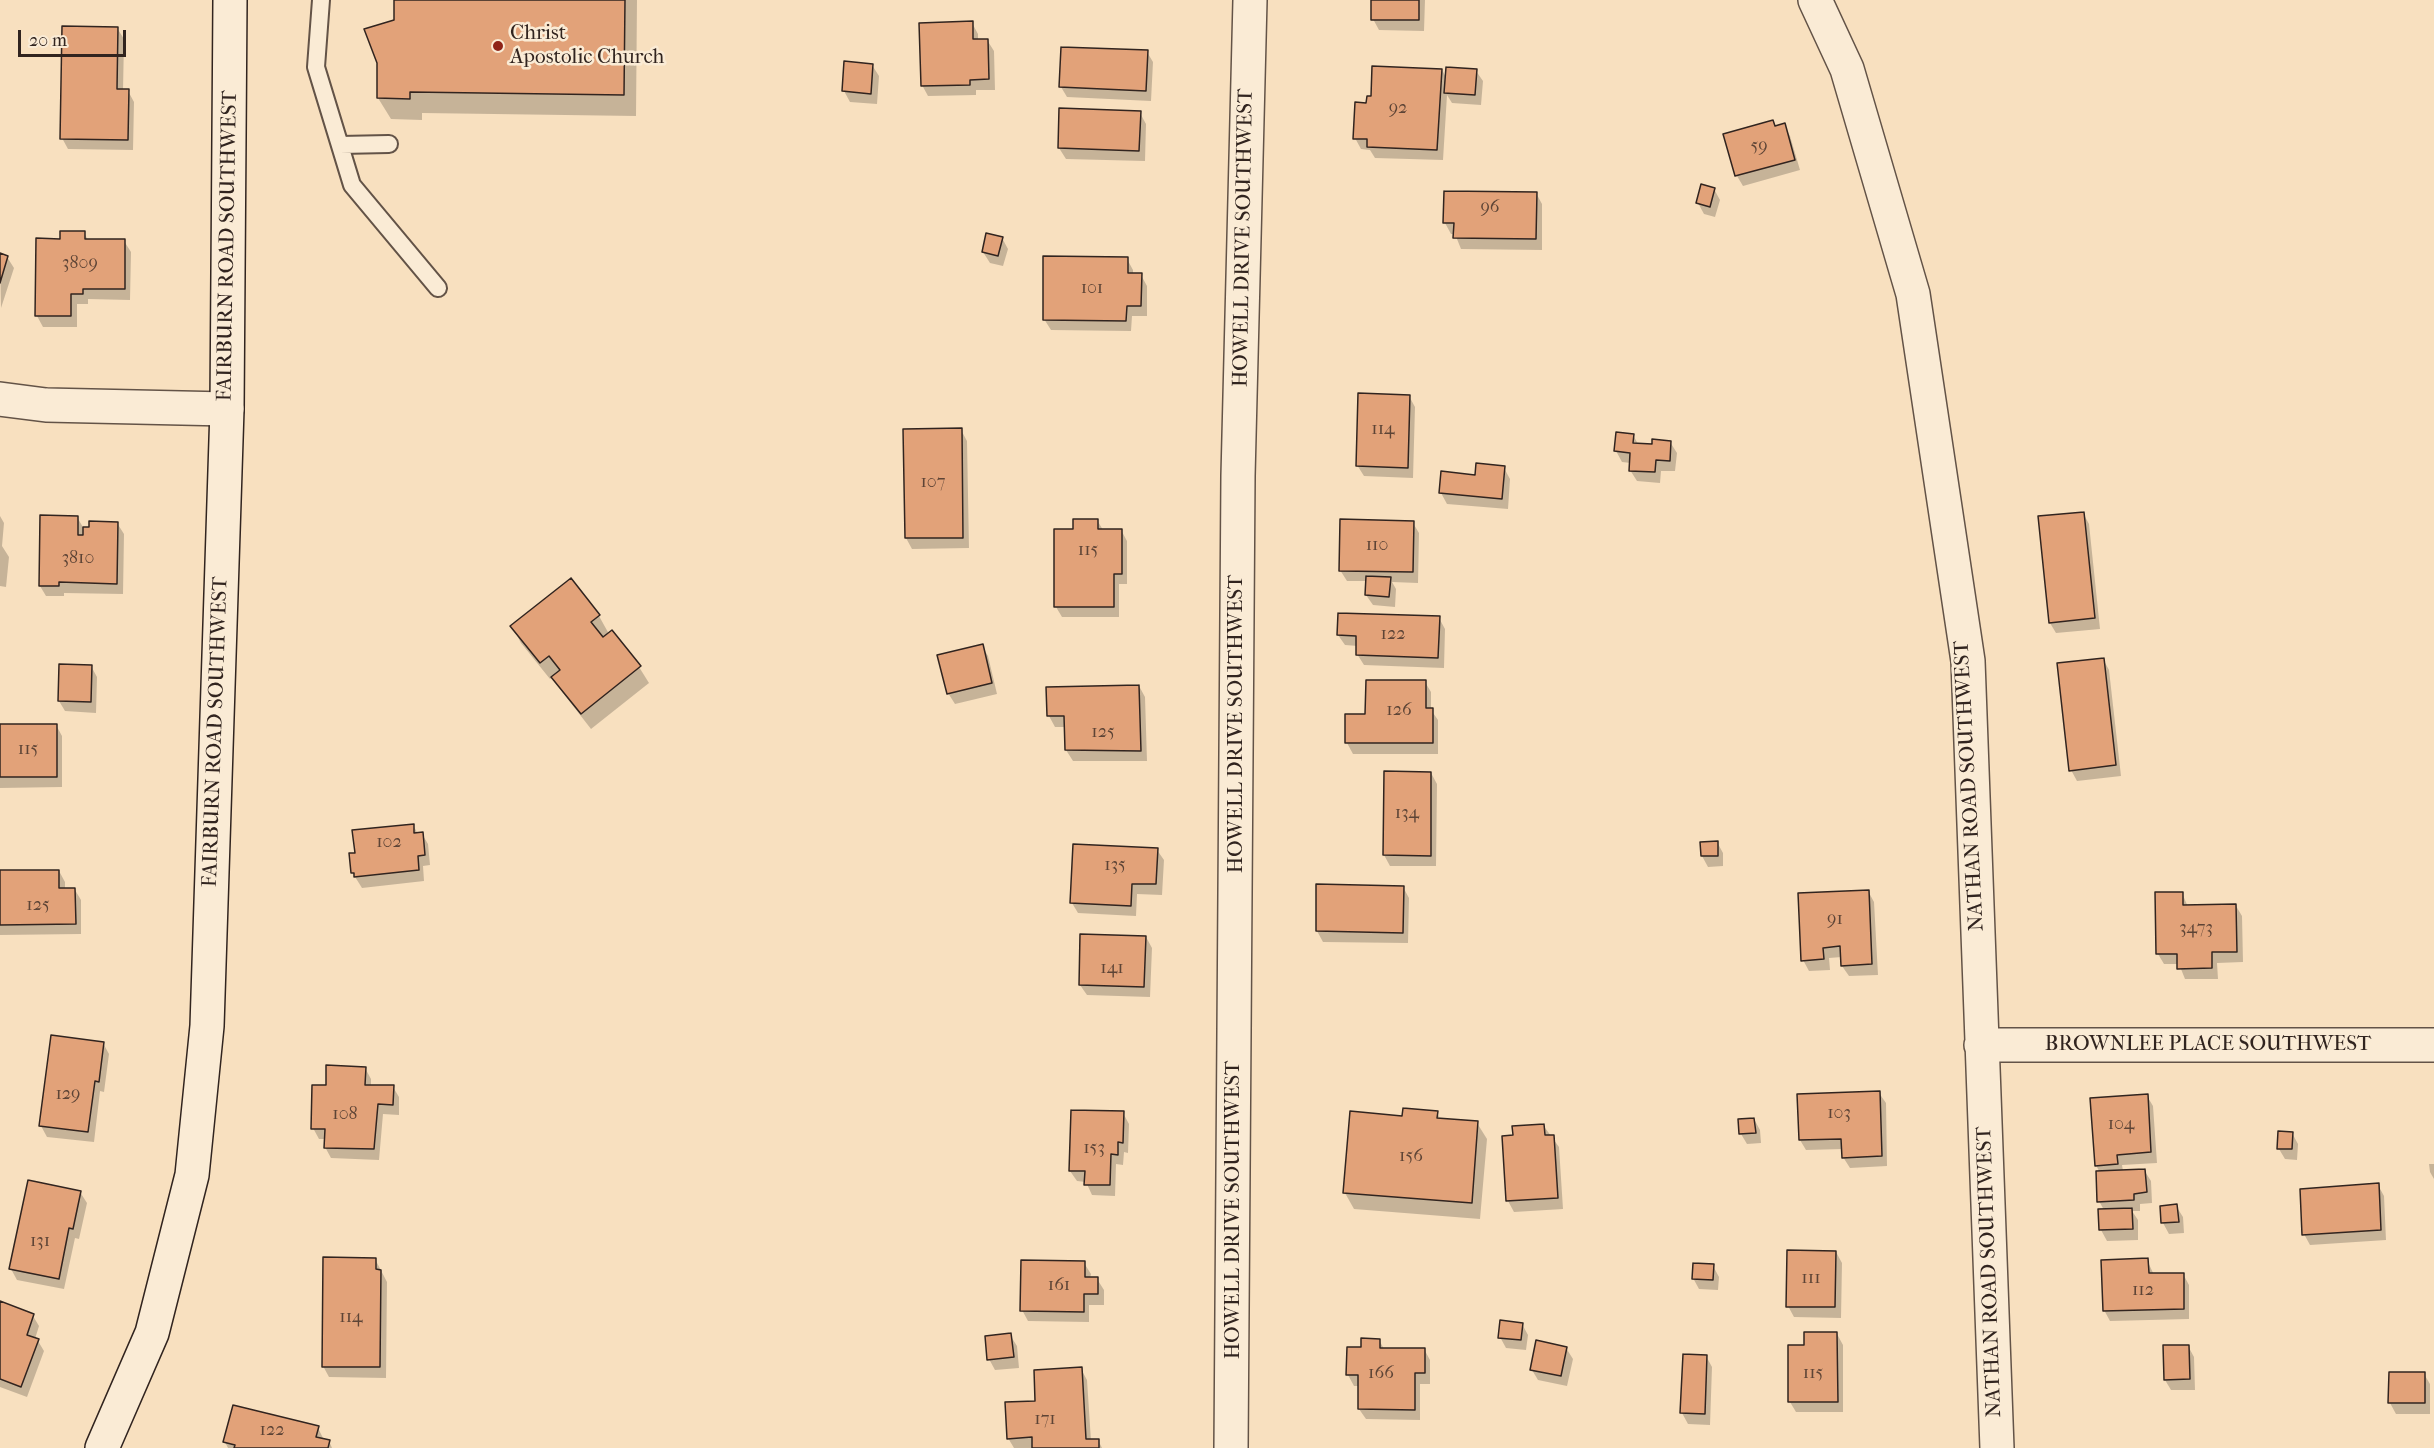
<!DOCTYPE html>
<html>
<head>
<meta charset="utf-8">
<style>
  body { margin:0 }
  #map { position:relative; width:2434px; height:1448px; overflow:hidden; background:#f8e0bf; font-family:"IM FELL French Canon",serif }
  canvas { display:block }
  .scale { position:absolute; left:18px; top:30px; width:108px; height:27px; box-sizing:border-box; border:3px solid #31241f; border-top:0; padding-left:8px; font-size:18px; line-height:21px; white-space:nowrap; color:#31241f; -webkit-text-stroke:4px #faebd5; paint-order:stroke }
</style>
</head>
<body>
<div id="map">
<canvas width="2434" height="1448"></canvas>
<div class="scale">20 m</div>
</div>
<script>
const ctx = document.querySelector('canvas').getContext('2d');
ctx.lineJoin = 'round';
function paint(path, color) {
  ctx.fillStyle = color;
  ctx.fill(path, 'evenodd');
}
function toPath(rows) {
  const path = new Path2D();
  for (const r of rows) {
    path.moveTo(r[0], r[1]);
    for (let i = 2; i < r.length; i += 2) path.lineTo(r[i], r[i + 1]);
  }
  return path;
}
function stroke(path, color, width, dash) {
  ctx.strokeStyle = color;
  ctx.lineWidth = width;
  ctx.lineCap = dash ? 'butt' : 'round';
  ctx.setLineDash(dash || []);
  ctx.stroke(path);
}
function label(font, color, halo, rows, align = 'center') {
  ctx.font = font + ' "IM FELL French Canon",serif';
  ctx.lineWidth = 5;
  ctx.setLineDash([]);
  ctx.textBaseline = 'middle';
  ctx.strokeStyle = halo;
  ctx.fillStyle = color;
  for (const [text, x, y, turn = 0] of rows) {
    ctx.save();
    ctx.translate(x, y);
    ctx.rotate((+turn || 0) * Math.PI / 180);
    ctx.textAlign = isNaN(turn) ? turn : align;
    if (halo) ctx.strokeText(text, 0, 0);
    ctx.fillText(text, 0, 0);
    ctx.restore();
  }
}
const shadow = toPath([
  [395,0,637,0,636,116,422,113,422,120,391,119,378,98,396,21],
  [1373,0,1425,0,1424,31,1379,30,1373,19],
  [972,23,978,34,978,40,987,40,994,51,995,90,976,90,976,95,928,96,922,85],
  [117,28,124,39,123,91,128,91,134,102,133,150,68,149,62,138],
  [1147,52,1153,62,1151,101,1067,97,1061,87],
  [872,65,879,76,877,104,850,102,844,91],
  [1442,70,1447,79,1476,71,1483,81,1481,105,1452,103,1447,95,1443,160,1375,158,1370,150,1361,149,1355,138,1368,105],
  [1140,113,1146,124,1145,161,1066,159,1059,148],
  [1773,122,1776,128,1784,125,1790,136,1800,170,1743,186,1737,176,1725,135],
  [1714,189,1720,200,1715,217,1704,214,1698,203],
  [1536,193,1542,204,1542,250,1461,249,1455,234,1451,234,1445,223],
  [84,233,88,240,124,241,131,252,130,300,88,299,88,304,77,304,77,327,43,327,37,316,62,240],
  [1002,238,1008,249,1003,266,990,263,983,252],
  [0,255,7,257,14,268,1,308],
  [1127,259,1133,270,1133,275,1141,275,1147,286,1147,316,1132,316,1131,331,1051,330,1044,319],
  [1409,396,1415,407,1413,478,1364,476,1357,465],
  [904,430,961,430,967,441,969,548,912,549,906,538],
  [1633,435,1638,444,1653,445,1670,442,1677,453,1675,471,1661,471,1660,483,1637,481,1630,470,1631,463,1622,462,1616,451],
  [1504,468,1510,479,1508,509,1447,504,1441,493,1476,476],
  [2083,513,2089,524,2100,629,2056,633,2050,623],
  [0,516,4,523,2,546,9,557,6,587,0,586],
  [77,517,84,529,117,523,124,534,123,594,64,593,64,596,46,596,40,586],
  [1097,520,1103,530,1121,530,1127,541,1127,584,1119,584,1119,617,1062,617,1056,607,1074,530],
  [1413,523,1419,533,1418,583,1392,582,1396,589,1395,607,1373,605,1366,595,1367,581,1347,581,1340,570],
  [571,580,599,616,609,634,639,667,649,683,591,729,563,693,553,676,550,679,521,643,512,626],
  [1439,618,1445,629,1444,668,1364,665,1357,654,1358,646,1345,645,1338,635],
  [982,646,988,656,997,694,955,704,948,693],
  [2103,659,2109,670,2121,776,2077,781,2071,770],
  [91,666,97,677,96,713,65,711,59,701],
  [1425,682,1431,692,1431,710,1438,720,1438,754,1353,754,1347,743,1367,715],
  [1139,686,1145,697,1147,761,1073,761,1066,750,1066,727,1055,727,1049,716,1048,689],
  [56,725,62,736,62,787,0,788,0,726],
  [1431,773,1437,784,1436,866,1390,866,1384,855],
  [413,825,418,834,422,834,428,844,430,865,423,866,424,881,362,888,352,872,357,854],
  [1717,842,1723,853,1723,866,1708,867,1702,856,1701,843],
  [1157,850,1164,860,1162,895,1137,894,1136,916,1078,913,1072,903],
  [0,871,59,871,65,882,65,890,75,890,81,900,81,934,0,935],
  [1318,886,1403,887,1409,898,1408,943,1323,942,1317,931],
  [1868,891,1874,902,1878,975,1849,976,1842,966,1842,957,1829,958,1830,970,1809,971,1803,960],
  [2182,893,2188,907,2236,906,2242,916,2243,962,2217,963,2218,979,2185,979,2179,964,2164,964,2158,954],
  [1146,937,1152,948,1150,997,1087,995,1080,985],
  [103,1043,109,1054,104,1092,100,1091,94,1142,47,1137,41,1126],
  [365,1068,371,1079,371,1086,393,1087,399,1097,399,1115,383,1114,379,1160,331,1158,325,1147,326,1139,319,1139,313,1128,327,1086],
  [1879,1093,1886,1103,1887,1166,1850,1168,1843,1157,1843,1149,1806,1150,1800,1140],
  [2147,1096,2153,1106,2157,1163,2122,1165,2123,1171,2144,1170,2151,1181,2152,1203,2140,1204,2140,1211,2132,1211,2138,1220,2138,1240,2107,1241,2101,1230,2100,1210,2104,1210,2099,1201,2100,1173,2096,1165],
  [1123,1113,1129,1124,1128,1153,1124,1152,1123,1165,1116,1164,1115,1196,1092,1195,1086,1182,1077,1181,1070,1171],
  [1437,1113,1441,1120,1477,1123,1487,1139,1480,1219,1354,1209,1345,1193,1404,1117],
  [1754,1119,1760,1130,1761,1143,1747,1144,1741,1134],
  [1543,1125,1559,1147,1563,1209,1514,1212,1508,1201,1514,1137],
  [2292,1133,2298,1144,2297,1160,2285,1159,2279,1149],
  [2429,1164,2434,1164,2434,1179,2430,1172],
  [2378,1185,2384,1196,2386,1240,2310,1245,2304,1234],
  [80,1192,87,1203,79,1239,75,1238,64,1289,17,1280,11,1269],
  [2176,1206,2183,1217,2184,1233,2169,1234,2163,1223],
  [1836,1252,1842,1263,1841,1318,1794,1317,1788,1306],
  [375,1259,387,1282,386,1378,329,1377,323,1366],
  [2147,1260,2154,1275,2183,1274,2189,1285,2189,1319,2110,1321,2104,1310],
  [1084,1263,1091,1274,1090,1279,1097,1279,1104,1290,1104,1305,1089,1305,1089,1322,1028,1321,1022,1310],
  [1713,1266,1719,1277,1718,1290,1699,1289,1693,1278],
  [0,1303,33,1316,39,1326,35,1339,38,1341,44,1351,27,1397,0,1387],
  [1522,1324,1528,1335,1526,1350,1506,1348,1500,1337],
  [1837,1334,1843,1345,1843,1412,1796,1412,1790,1402,1806,1347],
  [1010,1335,1017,1346,1019,1368,995,1370,989,1359],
  [1379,1340,1384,1349,1424,1349,1430,1360,1430,1384,1420,1384,1420,1420,1366,1419,1359,1409,1360,1386,1354,1386,1348,1375,1363,1348],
  [2188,1346,2194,1357,2195,1390,2171,1390,2165,1380],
  [1566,1348,1573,1359,1567,1386,1538,1380,1532,1370],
  [1706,1356,1712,1367,1710,1425,1688,1424,1682,1413],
  [1081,1369,1087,1380,1091,1441,1098,1440,1102,1448,1014,1448,1008,1438,1037,1402],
  [2424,1374,2430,1384,2430,1414,2396,1414,2390,1403],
  [318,1428,324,1440,329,1441,332,1448,228,1448,225,1442]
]);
const building = toPath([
  [394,0,625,0,624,95,410,92,410,99,377,98,377,63,364,29,394,20,394,0],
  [1371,0,1419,0,1419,20,1371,20,1371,0],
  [973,21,973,39,988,39,989,79,970,80,970,85,921,86,919,23,973,21],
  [62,26,118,27,117,89,129,89,128,140,60,139,62,26],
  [1061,47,1148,50,1146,91,1059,87,1061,47],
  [844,61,873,64,871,94,842,91,844,61],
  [1372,66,1442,69,1437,150,1367,147,1367,139,1353,139,1355,102,1366,103,1367,96,1371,96,1372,66],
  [1446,67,1477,69,1475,95,1444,93,1446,67],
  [1059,108,1141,111,1139,151,1058,148,1059,108],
  [1773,120,1775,126,1785,123,1795,160,1735,176,1723,134,1773,120],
  [1701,184,1715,188,1710,207,1696,203,1701,184],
  [1444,191,1537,192,1536,239,1453,238,1454,223,1443,223,1444,191],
  [60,231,85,231,85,239,125,239,125,289,83,289,83,294,71,294,71,316,35,316,36,238,60,239,60,231],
  [986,233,1003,237,998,256,982,252,986,233],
  [0,253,8,256,0,283,0,253],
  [1043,256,1128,257,1128,273,1142,273,1141,306,1127,306,1126,321,1043,320,1043,256],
  [1358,393,1410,395,1408,468,1356,466,1358,393],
  [962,428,963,538,905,538,903,429,962,428],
  [1616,432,1634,434,1633,443,1652,444,1652,439,1671,441,1670,461,1656,460,1655,472,1629,471,1630,453,1614,451,1616,432],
  [1476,463,1505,466,1502,499,1439,493,1441,471,1475,475,1476,463],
  [2084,512,2095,618,2049,623,2038,516,2084,512],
  [40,515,78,516,78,535,83,535,83,527,89,527,89,521,118,522,117,584,59,582,59,586,39,586,40,515],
  [1073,519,1098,519,1098,529,1122,529,1122,574,1114,574,1114,607,1054,607,1054,529,1073,529,1073,519],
  [1340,519,1414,521,1413,572,1339,571,1340,519],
  [1366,576,1391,577,1389,597,1365,595,1366,576],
  [571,578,600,615,591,622,603,637,612,630,641,666,581,714,551,677,560,670,549,656,540,663,510,626,571,578],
  [1338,613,1440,616,1438,658,1356,655,1356,636,1337,635,1338,613],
  [983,644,992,683,947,694,937,655,983,644],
  [2104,658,2116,765,2069,771,2057,663,2104,658],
  [59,664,92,665,91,702,58,701,59,664],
  [1366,680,1426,680,1426,708,1433,708,1433,743,1345,743,1345,714,1365,714,1366,680],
  [1139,685,1141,751,1065,750,1064,716,1047,716,1046,687,1139,685],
  [0,724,57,724,57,777,0,777,0,724],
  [1384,771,1431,772,1431,856,1383,855,1384,771],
  [414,824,414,833,423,832,425,855,418,856,419,870,354,877,354,873,351,873,349,853,355,853,352,830,414,824],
  [1718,841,1718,856,1701,856,1700,842,1718,841],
  [1073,844,1158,848,1156,884,1132,884,1131,906,1070,903,1073,844],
  [0,870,59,870,59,888,75,888,76,924,0,925,0,870],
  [1316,884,1404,886,1403,933,1316,931,1316,884],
  [1869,890,1872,964,1841,966,1840,946,1823,948,1824,959,1801,961,1798,893,1869,890],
  [2155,892,2183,892,2183,905,2236,904,2237,952,2212,952,2212,968,2177,969,2177,954,2156,954,2155,892],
  [1080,934,1146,936,1144,987,1079,985,1080,934],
  [51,1035,104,1042,99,1082,95,1081,88,1132,39,1126,51,1035],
  [326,1065,366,1067,365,1085,394,1085,393,1105,378,1104,374,1149,324,1148,325,1129,311,1129,312,1085,326,1085,326,1065],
  [1880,1091,1882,1156,1842,1158,1841,1139,1799,1140,1797,1094,1880,1091],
  [2148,1094,2151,1152,2117,1155,2118,1164,2095,1166,2090,1098,2148,1094],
  [1403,1108,1438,1111,1437,1118,1478,1121,1472,1203,1343,1193,1350,1111,1402,1116,1403,1108],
  [1071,1110,1124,1111,1123,1143,1118,1142,1118,1155,1111,1154,1110,1185,1084,1185,1085,1171,1069,1171,1071,1110],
  [1754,1118,1756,1133,1739,1134,1738,1119,1754,1118],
  [1544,1124,1545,1135,1554,1135,1558,1198,1506,1201,1502,1136,1513,1135,1512,1126,1544,1124],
  [2278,1131,2293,1132,2292,1149,2277,1149,2278,1131],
  [2145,1169,2147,1192,2134,1194,2134,1200,2097,1202,2096,1171,2145,1169],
  [28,1180,81,1191,73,1229,69,1228,59,1279,9,1269,28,1180],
  [2379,1183,2381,1230,2302,1235,2300,1189,2379,1183],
  [2177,1204,2179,1222,2161,1223,2160,1206,2177,1204],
  [2132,1208,2133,1229,2099,1230,2098,1209,2132,1208],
  [1787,1250,1836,1251,1835,1307,1786,1307,1787,1250],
  [323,1257,376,1258,376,1269,381,1270,380,1367,322,1367,323,1257],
  [2148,1258,2149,1273,2184,1273,2184,1309,2103,1311,2101,1260,2148,1258],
  [1021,1260,1085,1261,1085,1277,1098,1277,1098,1294,1084,1294,1084,1312,1020,1311,1021,1260],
  [1693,1263,1714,1264,1713,1280,1692,1279,1693,1263],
  [0,1301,34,1314,27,1335,39,1339,21,1387,0,1379,0,1301],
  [1500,1320,1523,1323,1521,1340,1498,1338,1500,1320],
  [1804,1332,1837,1332,1838,1402,1788,1402,1788,1345,1804,1345,1804,1332],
  [1011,1333,1014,1357,987,1360,985,1336,1011,1333],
  [1361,1338,1380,1339,1380,1348,1425,1348,1425,1373,1415,1373,1415,1410,1358,1409,1358,1375,1346,1375,1347,1347,1361,1347,1361,1338],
  [1536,1340,1567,1347,1561,1376,1530,1370,1536,1340],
  [2163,1345,2189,1345,2190,1379,2164,1380,2163,1345],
  [1683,1354,1707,1355,1705,1414,1680,1413,1683,1354],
  [1082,1367,1086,1439,1099,1439,1099,1448,1032,1448,1032,1437,1007,1439,1005,1402,1035,1401,1034,1370,1082,1367],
  [2389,1372,2425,1372,2425,1403,2388,1403,2389,1372],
  [233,1405,319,1426,316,1437,330,1440,328,1448,234,1448,235,1445,223,1442,233,1405]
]);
const lane = toPath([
  [321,0,316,67,352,185,438,288],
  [340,145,389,144]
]);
const street = toPath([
  [1815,0,1847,69,1913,294,1968,661,1997,1448],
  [0,399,46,405,227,409],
  [1981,1045,2434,1045],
  [1231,1448,1238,476,1250,0]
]);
const secondary = toPath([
  [102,1448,152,1333,192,1175,207,1026,227,409,230,0]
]);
const markers = [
  [498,46,6,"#8f2418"]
];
const numberNames = [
  ["92",1398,109],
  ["59",1759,147],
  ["96",1490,208],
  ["3809",80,264],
  ["101",1092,289],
  ["114",1383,430],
  ["107",933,483],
  ["110",1377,546],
  ["115",1088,551],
  ["3810",78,559],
  ["122",1393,635],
  ["126",1399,711],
  ["125",1103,733],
  ["115",28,750],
  ["134",1407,814],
  ["102",389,843],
  ["135",1115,866],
  ["125",38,906],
  ["91",1835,920],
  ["3473",2196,929],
  ["141",1112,969],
  ["129",68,1095],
  ["103",1839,1114],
  ["108",345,1115],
  ["104",2121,1125],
  ["153",1094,1149],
  ["156",1411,1157],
  ["131",40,1242],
  ["111",1811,1279],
  ["161",1059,1286],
  ["112",2143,1291],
  ["114",351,1318],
  ["166",1381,1374],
  ["115",1813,1374],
  ["171",1045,1420],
  ["122",272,1431]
];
const poiNames = [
  ["Christ",510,34],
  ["Apostolic Church",510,58]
];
const streetNames = [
  ["HOWELL DRIVE SOUTHWEST",1244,238,-89],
  ["FAIRBURN ROAD SOUTHWEST",228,246,-89],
  ["HOWELL DRIVE SOUTHWEST",1237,724,-90],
  ["FAIRBURN ROAD SOUTHWEST",216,732,-88],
  ["NATHAN ROAD SOUTHWEST",1970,786,-93],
  ["BROWNLEE PLACE SOUTHWEST",2208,1045],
  ["HOWELL DRIVE SOUTHWEST",1234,1210,-90],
  ["NATHAN ROAD SOUTHWEST",1990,1272,-92]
];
paint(shadow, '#0003');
paint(building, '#e2a279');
stroke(building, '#31241f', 1.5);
stroke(lane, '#635347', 20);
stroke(street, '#635347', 36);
stroke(secondary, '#31241f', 36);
stroke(lane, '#faebd5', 16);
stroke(street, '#faebd5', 33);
stroke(secondary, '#faebd5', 33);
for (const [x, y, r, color] of markers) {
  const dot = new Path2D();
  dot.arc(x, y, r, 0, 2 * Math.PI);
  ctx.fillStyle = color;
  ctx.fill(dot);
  stroke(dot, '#faebd5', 2);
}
label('18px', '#5d4436', null, numberNames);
label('21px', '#31241f', '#faebd5', poiNames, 'left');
label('21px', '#31241f', '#faebd5', streetNames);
</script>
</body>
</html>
